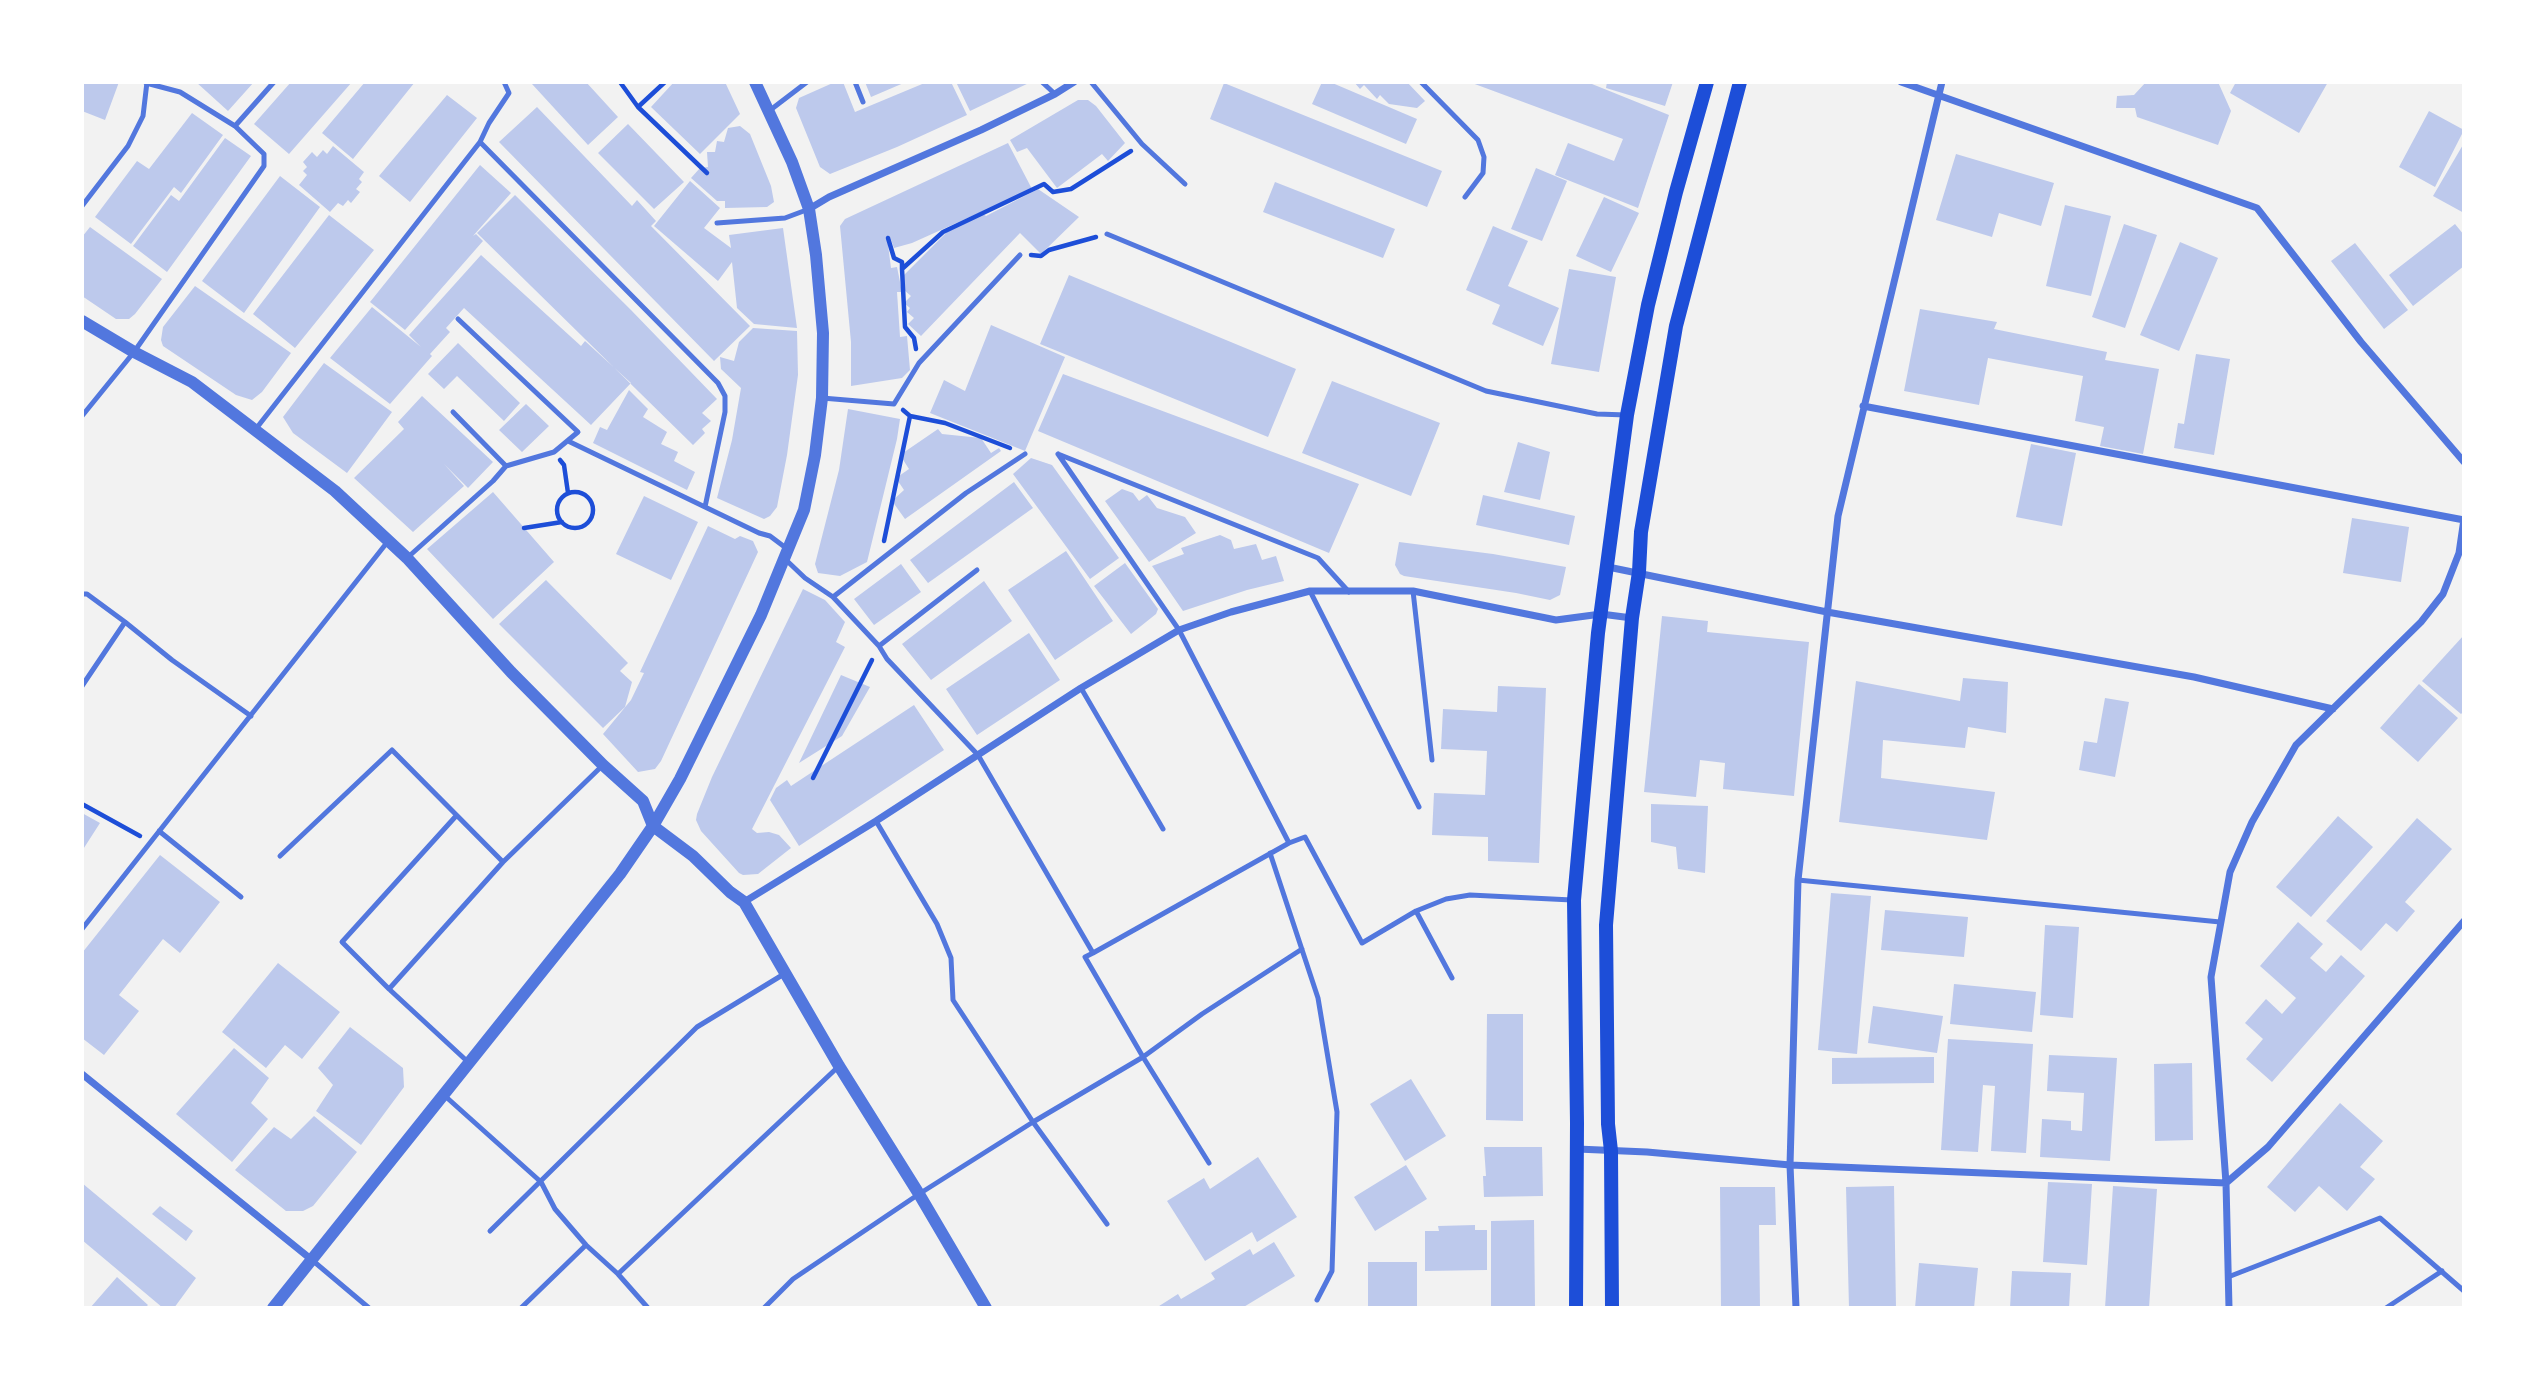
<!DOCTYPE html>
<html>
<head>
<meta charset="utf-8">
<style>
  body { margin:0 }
  #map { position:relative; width:2546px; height:1390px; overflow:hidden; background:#f2f2f2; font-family:Poppins,sans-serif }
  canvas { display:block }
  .frame { position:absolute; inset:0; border:84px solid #fff; pointer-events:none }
</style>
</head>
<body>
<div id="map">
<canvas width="2546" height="1390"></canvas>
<div class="frame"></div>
</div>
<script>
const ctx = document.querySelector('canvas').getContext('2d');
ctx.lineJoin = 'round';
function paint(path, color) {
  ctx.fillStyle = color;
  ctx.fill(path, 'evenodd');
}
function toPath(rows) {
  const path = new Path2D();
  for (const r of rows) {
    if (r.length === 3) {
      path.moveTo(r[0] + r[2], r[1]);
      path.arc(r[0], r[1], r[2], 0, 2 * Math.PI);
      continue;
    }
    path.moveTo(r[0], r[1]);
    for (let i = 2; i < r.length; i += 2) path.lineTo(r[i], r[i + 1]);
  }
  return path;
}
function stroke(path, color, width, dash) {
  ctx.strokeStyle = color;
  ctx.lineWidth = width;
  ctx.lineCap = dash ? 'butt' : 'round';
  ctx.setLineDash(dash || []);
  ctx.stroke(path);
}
const building = toPath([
  [82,82,119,82,105,120,82,111],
  [196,82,254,82,228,111],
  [291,82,352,82,289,154,254,124],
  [365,82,415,82,353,159,322,133],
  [534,82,586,82,618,117,588,145,532,84],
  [674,82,725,82,740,114,700,154,651,107],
  [835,82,843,82,855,112,927,82,951,82,967,115,897,147,830,174,820,167,796,108,799,98],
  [865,82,906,82,871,97],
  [956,82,1031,82,970,111],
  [1322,82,1330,82,1417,119,1406,144,1312,104],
  [1354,82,1407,82,1425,101,1417,108,1389,104,1380,95,1377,99,1364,85,1360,89],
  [1587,82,1669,115,1638,208,1555,175,1568,143,1614,161,1623,139,1472,83],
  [1607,82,1673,82,1665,106,1606,88],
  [2146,82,2218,82,2231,111,2218,145,2137,117,2135,108,2116,108,2117,96,2134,95],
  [2236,82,2328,82,2299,133,2230,93],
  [1224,83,1442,171,1427,207,1210,119],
  [447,95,477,118,410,202,379,176],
  [1078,100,1088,100,1096,106,1125,143,1108,161,1102,154,1057,188,1027,148,1017,152,1010,140],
  [537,107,632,206,637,200,656,221,651,226,750,326,714,361,499,142],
  [2429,111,2464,130,2435,187,2399,167],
  [192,113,223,135,181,193,174,187,131,244,95,217,137,161,149,169],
  [628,124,684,182,654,209,598,153],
  [740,126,750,134,771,186,774,202,767,207,725,208,725,201,717,201,691,178,700,168,708,167,707,152,715,152,717,141,724,142,728,128],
  [225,138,251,156,167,272,133,246,171,195,179,201],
  [1008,143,1032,189,912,243,894,248,890,237,887,237,891,268,897,267,902,292,897,292,900,337,907,336,910,370,902,378,851,386,851,342,840,226,845,219],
  [2464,143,2464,213,2433,196],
  [333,146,364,172,359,179,362,182,356,189,360,192,351,203,348,200,343,206,338,203,330,212,299,185,307,175,303,171,307,167,303,162,312,152,317,157,323,150,327,154],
  [1956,154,2054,183,2041,226,1999,213,1992,237,1936,220],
  [480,165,511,193,473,236,476,234,483,241,405,330,370,302],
  [1536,168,1567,181,1542,241,1511,229],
  [280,176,320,207,244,313,202,281],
  [690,181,720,208,704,228,731,248,729,235,783,228,797,328,754,324,737,308,732,262,718,281,654,226],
  [1275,182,1395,229,1383,258,1263,212],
  [1038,189,1079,217,1041,254,1020,233,921,336,908,324,914,318,907,312,910,308,904,303,911,296,904,290,904,275,947,232,983,214,986,216],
  [515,195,631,310,717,399,702,413,711,421,702,429,705,433,693,445,477,233],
  [1604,197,1639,213,1611,272,1576,256],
  [2065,205,2111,216,2091,296,2046,286],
  [329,215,374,250,295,348,253,314],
  [2124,224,2157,235,2125,328,2092,317],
  [2455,224,2464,235,2464,266,2413,306,2389,275],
  [1493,226,1528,241,1508,286,1559,308,1543,346,1492,324,1500,305,1466,290],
  [90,227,162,279,135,314,129,319,116,319,82,296,82,237],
  [2180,242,2218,258,2179,351,2140,335],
  [2355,243,2408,310,2384,329,2331,261],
  [481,255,581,346,585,341,631,383,591,425,464,308,446,328,450,332,430,354,432,356,390,404,330,358,372,307,421,347,409,335],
  [1569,269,1616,277,1599,372,1551,364],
  [1069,275,1296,369,1268,437,1040,344],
  [195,286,291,353,262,392,252,400,236,395,163,346,161,340,163,327],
  [1920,309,1997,322,1994,329,2107,352,2105,360,2159,369,2143,454,2100,446,2104,427,2075,421,2083,376,1988,358,1979,405,1904,391],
  [991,325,1065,357,1025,451,930,413,944,380,965,391],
  [753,328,797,331,798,375,787,455,777,507,770,516,764,519,717,498,732,440,741,388,721,369,720,357,734,361,739,342],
  [458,343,520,403,504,421,457,376,444,389,428,374],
  [2196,354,2230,359,2214,455,2174,448,2178,423,2184,424],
  [324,363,392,412,347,473,293,433,283,417],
  [1063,374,1359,484,1329,553,1038,431],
  [1332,381,1440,423,1411,496,1302,453],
  [629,390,648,409,643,417,667,432,661,444,678,452,674,461,695,472,687,490,593,443,600,427,607,430],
  [422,396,493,462,468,488,444,464,464,486,413,532,354,478,404,429,398,422],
  [526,404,549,426,522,452,499,430],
  [848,409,900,419,897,439,867,562,840,576,818,573,815,564,839,470],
  [938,429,942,434,981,438,991,453,999,448,1001,451,905,519,892,501,904,490,896,478,909,469,900,455],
  [1518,442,1550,452,1540,500,1504,492],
  [2031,444,2076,453,2062,526,2016,517],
  [1031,458,1052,465,1119,558,1090,579,1013,474],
  [1014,482,1033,508,928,583,910,560],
  [1122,489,1133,493,1139,501,1147,495,1157,508,1185,517,1196,533,1149,562,1105,501],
  [493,492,554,562,493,619,427,549],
  [1483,495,1575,516,1569,545,1476,525],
  [644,496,698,522,671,580,616,554],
  [2352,518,2409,527,2401,582,2343,573],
  [708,526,735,539,740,536,753,541,758,552,661,761,655,769,638,772,603,734,631,700,644,673,640,672],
  [1220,535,1231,540,1234,549,1256,544,1262,560,1276,556,1284,581,1247,590,1183,611,1152,566,1184,554,1181,548],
  [1399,542,1493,554,1566,567,1560,595,1550,600,1516,593,1404,576,1400,574,1395,565],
  [1066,551,1113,621,1055,660,1008,590],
  [1125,563,1158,609,1156,614,1131,634,1094,586],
  [901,564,921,592,874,625,854,599],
  [546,580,628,663,620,671,632,682,625,707,603,728,499,624],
  [984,581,1012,621,931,680,902,644],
  [803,589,825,600,845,622,836,642,845,647,752,829,757,833,769,832,779,835,791,848,758,874,743,875,739,873,701,831,696,820,697,814,712,777],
  [1662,616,1708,621,1707,632,1809,642,1794,796,1723,789,1725,763,1700,760,1696,797,1644,792],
  [1029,633,1060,680,977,735,946,689],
  [2464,635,2464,711,2461,714,2422,681],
  [841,675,870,687,842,736,799,763],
  [1963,678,2008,682,2006,733,1968,727,1965,748,1883,740,1881,778,1995,792,1987,840,1839,822,1856,681,1960,701],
  [2419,684,2458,718,2418,762,2380,728],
  [1498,686,1546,688,1539,863,1488,861,1488,837,1432,835,1434,793,1485,795,1487,751,1441,749,1443,709,1497,712],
  [2105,698,2129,702,2115,777,2079,770,2084,741,2097,743],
  [914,705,944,750,799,846,770,800,776,788,787,780,791,786],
  [1651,804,1708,806,1705,873,1678,869,1676,847,1651,842],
  [82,813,100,823,82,851],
  [2338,816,2373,847,2311,917,2276,887],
  [2417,818,2452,849,2405,902,2415,911,2397,932,2386,923,2361,951,2326,921],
  [160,855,220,902,180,953,163,939,119,995,139,1011,104,1055,82,1038,82,953],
  [1831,893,1871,896,1857,1054,1818,1050],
  [1885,910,1968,917,1964,957,1881,950],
  [2298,922,2323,944,2310,958,2326,972,2341,955,2365,976,2272,1082,2246,1059,2263,1039,2245,1023,2266,999,2282,1014,2296,998,2260,966],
  [2045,925,2079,927,2073,1018,2040,1015],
  [278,963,340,1012,302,1059,285,1045,266,1068,222,1032],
  [1954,984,2036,992,2032,1032,1950,1024],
  [1873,1006,1943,1016,1937,1053,1868,1043],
  [1487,1014,1523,1014,1523,1121,1486,1120],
  [350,1027,403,1068,404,1087,361,1145,316,1111,333,1085,318,1068],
  [1948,1039,2033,1044,2026,1153,1991,1151,1995,1086,1983,1085,1978,1152,1941,1150],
  [234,1048,269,1078,251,1103,268,1119,232,1162,176,1114],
  [2049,1055,2117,1058,2110,1161,2040,1157,2042,1119,2071,1121,2071,1130,2082,1131,2084,1093,2047,1091],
  [1934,1057,1934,1083,1832,1084,1832,1058],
  [2192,1063,2193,1140,2155,1141,2154,1064],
  [1411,1079,1446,1136,1405,1161,1370,1104],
  [2340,1103,2383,1141,2360,1167,2375,1179,2347,1211,2319,1186,2295,1212,2267,1187],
  [314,1116,357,1152,313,1206,303,1211,286,1211,235,1170,274,1127,291,1139],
  [1484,1147,1542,1147,1543,1196,1484,1197,1483,1176,1486,1176],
  [1258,1157,1297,1217,1257,1242,1252,1232,1205,1261,1167,1201,1204,1178,1210,1189],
  [1406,1165,1427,1199,1375,1231,1354,1197],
  [2048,1182,2092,1184,2087,1265,2043,1262],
  [82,1183,196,1278,174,1308,163,1308,82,1240],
  [1894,1186,1896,1308,1849,1308,1846,1187],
  [2113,1186,2157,1189,2149,1308,2105,1308],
  [1720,1187,1775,1187,1776,1225,1759,1225,1760,1308,1721,1308],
  [160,1206,193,1231,186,1241,152,1214],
  [1534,1220,1535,1308,1491,1308,1491,1221],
  [1475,1225,1475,1230,1487,1230,1487,1270,1425,1271,1425,1231,1439,1231,1438,1226],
  [1274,1242,1295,1276,1242,1308,1156,1308,1178,1294,1181,1299,1215,1279,1211,1273,1250,1249,1253,1255],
  [1368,1262,1417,1262,1417,1308,1368,1308],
  [1919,1263,1978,1268,1974,1308,1915,1308],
  [2012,1271,2071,1273,2069,1308,2010,1308],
  [117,1277,148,1305,145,1308,90,1308]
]);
const path = toPath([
  [620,82,638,107,707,173],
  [638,107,665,82],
  [888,238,894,258,902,262,902,269],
  [1031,255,1041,256,1049,250,1096,237],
  [916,349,914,338,905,327,902,269,943,232,1044,184,1053,192,1071,189,1131,151],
  [903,410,910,416,945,423,1010,448],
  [560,460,564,465,568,493],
  [575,510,18],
  [524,528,562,522],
  [884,541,910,416],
  [813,778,872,660],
  [82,804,140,836]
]);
const service = toPath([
  [855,82,863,102],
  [1042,82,1055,94],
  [1091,82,1142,144,1185,184],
  [1421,82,1478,140,1484,157,1483,173,1465,197],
  [769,111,807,82],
  [235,126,274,82],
  [480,142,718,383,725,396,725,412,705,507],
  [82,206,128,146,143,116,147,82],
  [717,223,785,218,809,209],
  [1107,234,1486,391,1597,414,1627,415],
  [822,398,894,404,919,363,1020,255],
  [453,412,506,466],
  [82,416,134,352,264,166,264,154,235,126,180,92,146,83],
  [255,430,480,142,489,123,509,93,504,82],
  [568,441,759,533,770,536,786,548],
  [1058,454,1179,630,1289,843,1305,837,1362,943,1416,911],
  [1058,454,1318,558,1349,592],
  [407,558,493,481,506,466,554,452,578,432,458,319],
  [785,559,805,578,833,597,879,646,887,659,978,755,1093,953,1085,957,1143,1057,1209,1163],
  [1310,591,1419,807],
  [1413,591,1432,760],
  [82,594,87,594,125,622],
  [833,597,966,493,1025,454],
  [879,646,977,570],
  [82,686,125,622,172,660,251,716],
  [1081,688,1163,829],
  [876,821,937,924,951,958,953,1000,1033,1122,1107,1224],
  [159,831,241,897],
  [1270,853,1318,998,1337,1112,1332,1271,1317,1300],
  [280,856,392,750,503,862,389,989,468,1062],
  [503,862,603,765],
  [1798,880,2220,922],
  [82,929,389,540],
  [1093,953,1289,843],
  [1452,978,1416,911,1446,899,1470,895,1572,900],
  [389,989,342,942,456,816],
  [445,1096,541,1182,555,1209,586,1245],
  [490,1231,697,1027,784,974],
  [312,1260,369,1308],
  [618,1274,648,1308],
  [2228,1277,2380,1218,2464,1291],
  [521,1308,586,1245,618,1274,839,1066],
  [764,1308,793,1279,919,1194,1033,1122,1143,1057,1202,1014,1302,949],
  [2386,1308,2442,1271]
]);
const minor = toPath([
  [1901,82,2257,208,2361,342,2464,462],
  [809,209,829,197,981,130,1055,94,1074,82],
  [1863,406,2464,520],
  [1608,567,1827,612,2194,677,2333,709],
  [744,902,876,821,1081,688,1179,630,1231,612,1310,591,1413,591,1556,620,1601,614,1632,618],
  [82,1074,312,1260],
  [1577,1149,1647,1152,1790,1165,2226,1183,2268,1147,2464,921],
  [1796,1308,1790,1165,1798,880,1838,516,1942,82],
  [2229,1308,2226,1183,2211,977,2230,872,2252,822,2296,745,2421,622,2443,594,2459,553,2464,519]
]);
const tertiary = toPath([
  [82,321,134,352,192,382,335,491,407,558,511,672,603,765,643,801,653,826,693,856,730,892,744,902,839,1066,919,1194,986,1308],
  [273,1308,620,874,653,826,680,779,761,615,804,510,815,455,822,398,823,333,816,255,809,209,792,162,755,82]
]);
const secondary = toPath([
  [1576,1308,1577,1123,1574,900,1598,633,1627,415,1648,305,1676,192,1707,82],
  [1612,1308,1611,1151,1608,1124,1606,925,1632,618,1639,572,1641,532,1676,326,1740,82]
]);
paint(building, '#bdc9ec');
stroke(path, '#1d4ed8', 4.5);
stroke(service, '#5277de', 5);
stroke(minor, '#5277de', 7);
stroke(tertiary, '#5277de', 12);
stroke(secondary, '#1d4ed8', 14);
</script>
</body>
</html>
